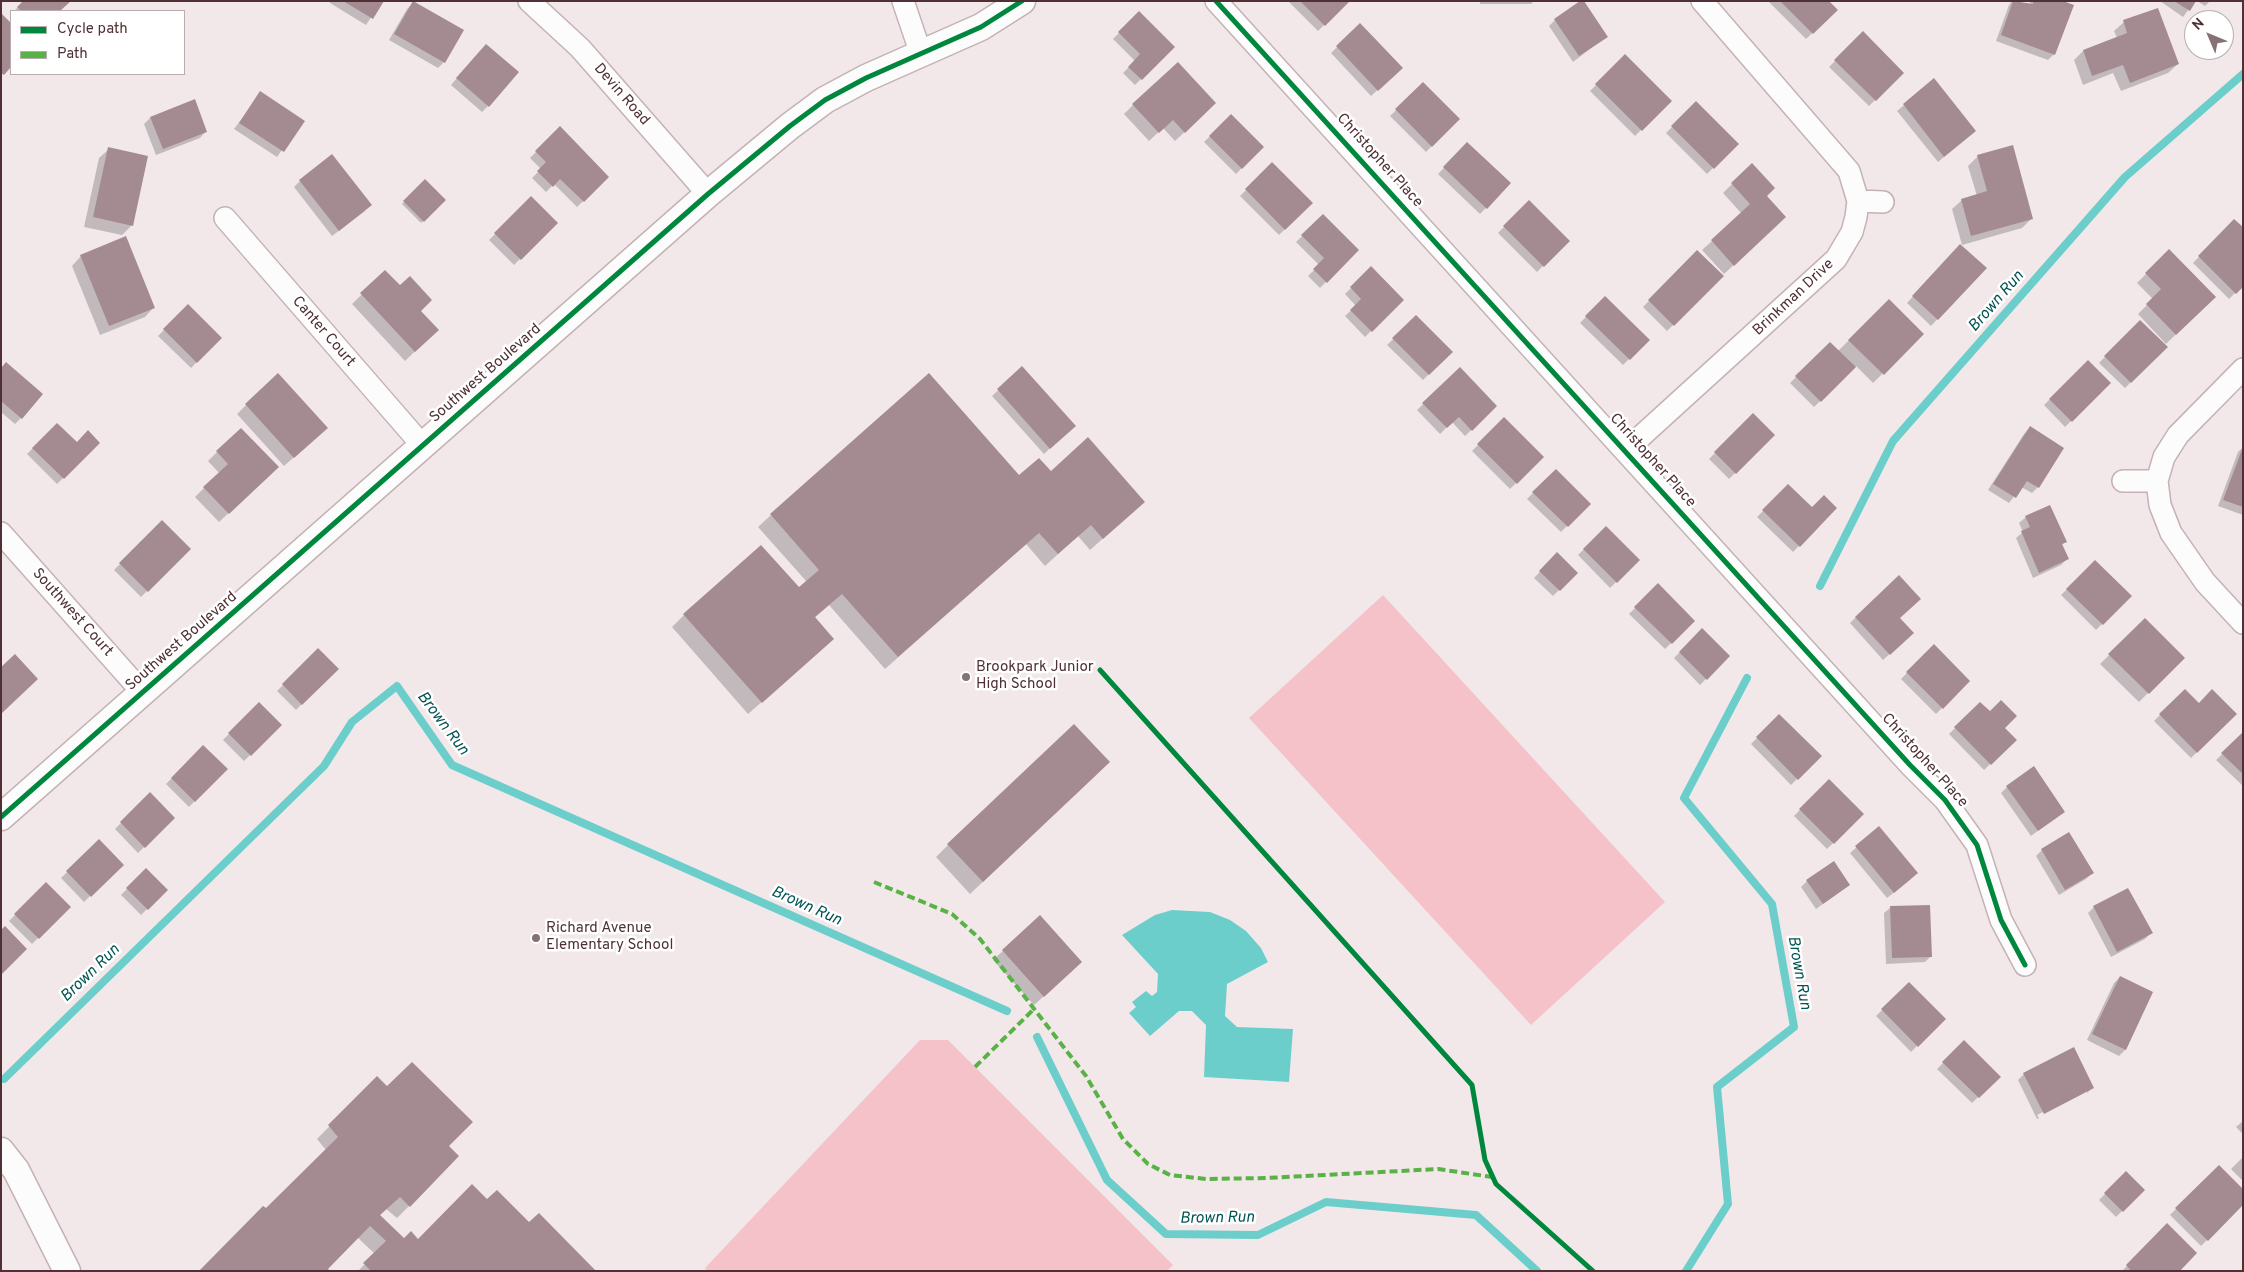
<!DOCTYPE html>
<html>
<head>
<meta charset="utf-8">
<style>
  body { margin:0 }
  #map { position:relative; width:2244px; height:1272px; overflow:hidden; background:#f2e8ea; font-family:Overpass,sans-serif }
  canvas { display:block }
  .frame { position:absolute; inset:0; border:2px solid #4f3135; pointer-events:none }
  .legend { position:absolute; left:10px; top:10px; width:175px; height:65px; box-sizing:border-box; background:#fff; border:1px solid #b9adae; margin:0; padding:6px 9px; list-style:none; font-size:15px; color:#4f3135 }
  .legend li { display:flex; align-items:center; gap:10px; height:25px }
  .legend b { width:25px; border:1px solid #b9adae }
  .north { position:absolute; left:2184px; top:10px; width:50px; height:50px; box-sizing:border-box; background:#fff; border:1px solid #b9adae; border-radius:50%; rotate:315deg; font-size:14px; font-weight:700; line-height:20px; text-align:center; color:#4f3135 }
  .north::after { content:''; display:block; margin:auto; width:18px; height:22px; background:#887174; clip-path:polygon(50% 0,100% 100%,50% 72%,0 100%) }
</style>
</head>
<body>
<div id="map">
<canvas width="2244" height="1272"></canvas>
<div class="frame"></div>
<ul class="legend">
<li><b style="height:6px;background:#00873e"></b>Cycle path</li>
<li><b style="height:6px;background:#58b246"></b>Path</li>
</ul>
<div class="north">N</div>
</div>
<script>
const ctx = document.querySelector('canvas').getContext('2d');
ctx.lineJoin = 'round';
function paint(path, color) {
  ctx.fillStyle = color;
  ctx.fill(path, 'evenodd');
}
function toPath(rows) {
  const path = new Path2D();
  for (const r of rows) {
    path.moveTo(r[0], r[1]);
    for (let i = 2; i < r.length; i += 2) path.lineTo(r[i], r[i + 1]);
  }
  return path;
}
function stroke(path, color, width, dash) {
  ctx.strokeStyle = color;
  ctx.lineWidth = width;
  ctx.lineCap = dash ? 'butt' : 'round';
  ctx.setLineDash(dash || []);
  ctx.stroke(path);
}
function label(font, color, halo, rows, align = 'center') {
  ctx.font = font + ' Overpass,sans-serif';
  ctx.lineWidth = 5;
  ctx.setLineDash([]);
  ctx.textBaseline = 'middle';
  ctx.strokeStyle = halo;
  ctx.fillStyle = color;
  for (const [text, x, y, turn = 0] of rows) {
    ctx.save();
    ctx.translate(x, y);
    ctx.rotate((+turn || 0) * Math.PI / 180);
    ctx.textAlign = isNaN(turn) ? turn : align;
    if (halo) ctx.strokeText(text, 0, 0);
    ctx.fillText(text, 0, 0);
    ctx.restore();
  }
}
const green = toPath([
  [1383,595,1665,902,1531,1025,1249,718],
  [920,1040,948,1040,1173,1265,1167,1271,708,1271,705,1268]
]);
const water = toPath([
  [1172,910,1210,912,1230,920,1246,931,1261,948,1268,962,1227,984,1225,1016,1237,1027,1293,1029,1289,1082,1204,1077,1206,1025,1192,1011,1179,1011,1150,1036,1129,1013,1136,1007,1132,1002,1146,991,1152,996,1157,992,1158,974,1122,935,1155,915]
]);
const shadow = toPath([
  [24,1,69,1,59,11,14,11],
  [331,1,382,1,366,25,330,3],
  [1288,1,1348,1,1318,31],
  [1480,1,1534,1,1531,4,1480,4],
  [1768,1,1828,1,1836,10,1806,39],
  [2012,1,2030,4,2030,1,2060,1,2054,54,2048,60,1996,41,2009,5],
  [2160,1,2195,1,2183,17],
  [2197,1,2210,1,2205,6],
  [413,3,462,31,444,62,438,68,389,40,407,9],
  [1139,13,1173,47,1135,85,1123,73,1135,61,1113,39],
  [1555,20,1606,37,1573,62,1549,26],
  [2124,22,2178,64,2168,73,2121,91,2113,73,2083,85,2074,60,2083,51,2117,38,2114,31],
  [1360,25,1401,68,1371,96,1331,53],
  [1863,33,1903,73,1869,106,1829,67],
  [480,51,488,106,482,112,451,85],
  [1625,56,1670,101,1635,136,1590,91],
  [1934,80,1975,131,1938,162,1897,111],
  [1423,84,1458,119,1426,152,1390,116],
  [261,93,303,121,277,157,234,129],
  [1696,103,1737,144,1707,174,1666,133],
  [1133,105,1205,113,1175,141,1163,128,1149,141,1124,114],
  [1231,116,1262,147,1236,174,1204,142],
  [150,118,206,131,200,138,156,155,144,124],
  [560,128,608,177,577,207,554,184,546,192,532,178,541,169,530,158],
  [1467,144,1510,183,1480,214,1438,174],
  [109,149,131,226,122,235,84,227,99,158],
  [1978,156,2031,219,2022,228,1962,245,1952,209,1962,200,1977,196,1968,166],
  [1272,164,1311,203,1279,235,1240,196],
  [300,181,365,211,332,236,294,187],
  [425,181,444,200,421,223,402,204],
  [1732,184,1765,196,1775,227,1724,274,1702,250,1742,214,1723,193],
  [531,198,556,223,514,265,489,240],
  [1529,202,1568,241,1537,272,1498,233],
  [1323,216,1357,250,1320,288,1308,276,1319,265,1296,242],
  [2234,221,2243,285,2229,299,2193,263],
  [1954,251,1985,268,1931,326,1907,303],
  [2169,251,2214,297,2166,344,2138,314,2153,299,2137,283],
  [1697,252,1722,276,1667,331,1643,307],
  [81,256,154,307,145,317,100,335,72,266],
  [1371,268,1402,300,1365,337,1345,316,1356,306,1345,294],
  [385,272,437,330,405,361,352,304],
  [1605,297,1648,340,1623,365,1580,323],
  [1889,301,1923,334,1873,383,1856,366,1814,407,1790,383,1830,343,1838,351],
  [188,306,220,338,191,368,158,336],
  [1416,317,1451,352,1423,380,1387,345],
  [2140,321,2166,347,2125,388,2099,363],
  [2088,362,2109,383,2065,427,2044,405],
  [1022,368,1068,431,1044,454,992,396],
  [1,369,21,418,15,424,1,412],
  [1460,369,1496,406,1465,436,1452,422,1440,434,1417,410],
  [246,405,317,437,284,466,237,414],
  [1753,415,1773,435,1729,479,1709,459],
  [1504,419,1542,457,1510,489,1472,451],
  [57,424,77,444,99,443,57,484,27,454],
  [2030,428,2063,448,2038,487,2032,493,2021,487,2009,503,1988,490,2024,434],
  [2243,447,2243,515,2218,506,2238,452],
  [217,452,268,476,219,522,195,497,219,473,208,461],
  [1556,470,1589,504,1561,532,1527,499],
  [1051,473,1144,502,1090,550,1078,536,1045,566,1026,544,885,669,829,605,814,618,820,651,748,714,672,627,684,615,799,589,807,582,758,527,771,515],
  [1788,486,1812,509,1836,508,1793,552,1757,517],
  [2026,517,2065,542,2061,546,2067,559,2061,565,2033,578,2016,538,2023,532,2019,523],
  [162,522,189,549,141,597,114,570],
  [1606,528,1638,560,1610,588,1578,555],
  [1557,554,1576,573,1553,596,1534,578],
  [2095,562,2130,596,2096,630,2061,595],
  [1658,585,1694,621,1665,649,1629,614],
  [1856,617,1898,619,1906,639,1883,660,1850,623],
  [2145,620,2183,658,2139,702,2100,664],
  [1702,630,1728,656,1700,685,1674,658],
  [1934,646,1969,681,1936,714,1901,679],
  [318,650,337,669,296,710,277,691],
  [2185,690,2199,705,2235,714,2191,758,2154,721],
  [259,703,281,725,244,761,223,740],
  [1980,703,2015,740,1984,770,1949,734],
  [1779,716,1820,756,1791,785,1751,744],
  [2243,734,2243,786,2216,760],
  [203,747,226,769,189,807,166,784],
  [1096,775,970,894,936,857,948,845],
  [1829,780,1863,814,1827,849,1794,816],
  [2007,787,2064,811,2031,836,2001,793],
  [150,794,174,818,138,853,115,829],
  [1879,828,1911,879,1887,898,1850,853],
  [2069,834,2092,873,2086,879,2059,895,2036,856,2042,850],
  [99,841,122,864,84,902,61,878],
  [146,870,166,890,141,915,121,895],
  [1807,881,1849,885,1816,909,1801,887],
  [46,884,69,907,32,944,9,921],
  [1891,907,1931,956,1925,962,1886,964,1884,913],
  [2094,907,2151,933,2145,939,2111,957,2088,913],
  [1040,917,1072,971,1034,1005,993,960],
  [2120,977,2152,992,2125,1050,2119,1056,2087,1040,2114,983],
  [1909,984,1944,1019,1911,1052,1876,1016],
  [1964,1042,1999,1077,1972,1103,1937,1069],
  [2024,1074,2093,1087,2087,1093,2037,1119,2018,1080],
  [2087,1090,2087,1093,2039,1118,2037,1115],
  [377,1078,448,1146,409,1206,397,1218,386,1209,379,1216,404,1240,418,1240,487,1201,529,1224,594,1271,358,1271,375,1254,357,1237,266,1210,326,1150,317,1139],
  [2243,1121,2243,1134,2236,1127],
  [2243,1157,2243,1181,2231,1169],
  [2219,1166,2243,1204,2201,1246,2170,1215],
  [2126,1173,2143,1190,2116,1217,2099,1200],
  [2167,1225,2178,1271,2122,1271]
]);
const stream = toPath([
  [1820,586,1893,441,2125,177,2243,74],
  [1037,1037,1107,1180,1166,1234,1258,1235,1326,1202,1476,1215,1537,1271],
  [4,1079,324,766,352,722,397,686,452,765,1007,1011],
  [1686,1271,1728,1204,1717,1087,1794,1027,1772,904,1684,798,1747,678]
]);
const building = toPath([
  [23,1,71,1,60,11,21,11,17,7],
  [343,1,384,1,373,19],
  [413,1,464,30,445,63,394,34],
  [1300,1,1350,1,1325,26],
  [1580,1,1584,1,1608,37,1579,56,1554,19],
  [1780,1,1829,1,1838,10,1813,34],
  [2013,1,2033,4,2033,1,2063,1,2074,5,2055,55,2001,35],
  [2174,1,2196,1,2190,11],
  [2158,8,2179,64,2130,83,2123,65,2092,76,2083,50,2127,33,2123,20],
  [1139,11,1175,47,1142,80,1128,67,1140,54,1118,32],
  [1,13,11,23,11,67,4,75,1,73],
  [1360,23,1403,68,1378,91,1336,46],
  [1863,31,1904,73,1876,101,1834,60],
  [486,44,519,72,489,107,456,78],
  [1625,54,1672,101,1642,131,1595,84],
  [1178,62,1216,103,1185,133,1173,120,1159,133,1132,104],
  [1934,78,1976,131,1944,157,1903,104],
  [1423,82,1460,119,1432,147,1395,109],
  [260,91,305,121,284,152,239,123],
  [195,99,207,132,163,149,150,117],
  [1696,101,1739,144,1714,169,1671,126],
  [1231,114,1264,147,1242,169,1209,136],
  [560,126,609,177,584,202,560,179,553,187,537,171,546,162,535,151],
  [1467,142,1511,183,1487,209,1443,167],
  [2013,145,2033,219,1971,236,1961,199,1987,191,1977,155],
  [108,147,148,156,133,226,93,217],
  [332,154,372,205,339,231,299,180],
  [1272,162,1313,203,1285,230,1245,189],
  [1752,163,1775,188,1767,196,1786,217,1734,266,1711,240,1750,204,1731,183],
  [425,179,446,200,424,222,403,201],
  [531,196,558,223,521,260,494,233],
  [1529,200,1570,241,1544,267,1503,226],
  [1323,214,1359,250,1327,283,1313,269,1324,258,1301,235],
  [2234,219,2243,227,2243,287,2236,294,2198,256],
  [126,236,155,308,109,326,80,255],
  [1960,244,1987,268,1938,320,1912,296],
  [2169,249,2216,297,2176,335,2146,304,2161,289,2145,273],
  [1697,250,1724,276,1674,326,1648,300],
  [1371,266,1404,300,1372,332,1350,310,1361,299,1350,287],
  [385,270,400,285,410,276,432,300,421,311,439,330,415,352,360,293],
  [1605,296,1650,340,1630,360,1585,316],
  [1889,299,1924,334,1884,375,1848,340],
  [188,304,222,338,197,363,163,329],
  [1416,315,1453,352,1429,375,1392,338],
  [2140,320,2168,347,2131,383,2104,356],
  [1830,342,1856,367,1821,402,1795,376],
  [2088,360,2111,383,2072,422,2049,399],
  [6,362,43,394,22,419,1,401,1,368],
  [1022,366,1076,426,1050,449,997,389],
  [1460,367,1497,406,1472,431,1459,417,1447,428,1422,403],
  [278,373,328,428,294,458,245,404],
  [929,373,1019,475,1039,458,1051,471,1088,437,1145,502,1103,539,1091,525,1058,554,1039,533,898,657,842,594,815,617,834,639,762,703,683,614,761,545,799,587,819,570,770,514],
  [1753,413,1775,435,1736,474,1714,452],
  [1504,417,1544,457,1517,484,1477,444],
  [57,423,77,442,88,430,100,443,64,479,32,448],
  [2030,426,2064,448,2039,488,2027,481,2016,498,1993,484],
  [241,428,279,467,229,514,203,487,228,464,216,451],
  [2243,447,2243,507,2223,500],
  [1556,469,1591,504,1568,527,1532,492],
  [1788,484,1812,507,1824,495,1837,508,1800,547,1762,510],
  [2050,505,2067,542,2062,544,2069,559,2039,573,2021,531,2030,527,2025,516],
  [162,520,191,549,148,592,119,563],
  [1606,526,1640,560,1617,583,1583,549],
  [1557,552,1578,573,1560,591,1539,571],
  [2095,560,2132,596,2103,625,2066,589],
  [1899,575,1921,599,1900,618,1914,633,1890,655,1855,617],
  [1658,583,1695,621,1672,644,1634,607],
  [2145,618,2185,658,2149,694,2108,654],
  [1702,628,1730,656,1707,680,1679,652],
  [1934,644,1970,681,1943,709,1906,672],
  [318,648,339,669,302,705,282,684],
  [15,654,38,679,1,714,1,667],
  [2185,689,2199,703,2212,689,2237,714,2197,753,2159,714],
  [2001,700,2017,716,2005,728,2017,740,1991,765,1954,727,1980,702,1990,711],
  [259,702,282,725,251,756,228,733],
  [1779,714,1822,756,1798,780,1756,737],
  [1074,724,1110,762,983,882,947,844],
  [2243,732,2243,774,2221,753],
  [203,745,228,769,195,802,171,778],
  [2034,766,2065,812,2038,831,2006,786],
  [1829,779,1864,814,1834,844,1799,809],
  [150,792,175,818,145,848,120,822],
  [1879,826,1918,873,1894,893,1855,846],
  [2069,832,2094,873,2065,890,2041,849],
  [99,839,124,865,91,897,66,871],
  [1834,861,1850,885,1823,904,1806,880],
  [146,868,168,890,148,910,126,888],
  [46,882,71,907,39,939,14,914],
  [2128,888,2153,933,2117,952,2093,906],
  [1930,905,1932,957,1892,958,1890,906],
  [1040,915,1082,962,1044,997,1002,950],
  [5,926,27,949,1,975,1,930],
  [2120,976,2153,992,2126,1050,2092,1034],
  [1909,982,1946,1019,1918,1047,1881,1009],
  [1964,1040,2001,1077,1979,1098,1942,1062],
  [2074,1047,2094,1088,2044,1114,2023,1073],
  [412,1062,473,1122,449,1146,459,1156,410,1207,400,1197,380,1215,404,1238,411,1231,418,1239,472,1184,487,1199,497,1190,529,1222,539,1213,596,1271,371,1271,363,1263,386,1241,370,1226,328,1269,330,1271,199,1271,263,1206,266,1208,338,1137,328,1125,377,1076,387,1086],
  [2219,1165,2243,1189,2243,1205,2208,1241,2175,1208],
  [2126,1171,2145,1190,2123,1212,2104,1193],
  [2167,1223,2197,1253,2180,1271,2131,1271,2126,1265]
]);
const minor = toPath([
  [529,1,580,48,708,194],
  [903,1,921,54],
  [1216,1,1910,765,1945,800,1977,845,2001,920,2025,965],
  [1858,201,1883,202],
  [225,218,422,445],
  [2243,369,2178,435,2164,457,2157,481,2160,505,2171,533,2205,582,2243,623],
  [1626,450,1836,259,1852,232,1856,217,1858,201,1849,171,1702,1],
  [2123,481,2157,481],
  [1,533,143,693]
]);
const tertiary = toPath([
  [1,817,708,194,790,126,825,100,866,78,981,27,1022,1],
  [1,1151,16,1170,67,1271]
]);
const quiet = toPath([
  [874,882,952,914,980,939,1086,1076,1123,1139,1148,1164,1170,1175,1206,1179,1267,1178,1438,1169,1492,1177],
  [975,1067,1035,1008]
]);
const cycleway = toPath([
  [1216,1,1910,765,1945,800,1977,845,2001,920,2025,965],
  [1100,670,1472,1085,1485,1160,1496,1184,1593,1271],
  [1,817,708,194,790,126,825,100,866,78,981,27,1022,1]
]);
const markers = [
  [966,677,5,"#887174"],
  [536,938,5,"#887174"]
];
const streetNames = [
  ["Devin Road",621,95,49],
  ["Christopher Place",1379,161,48],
  ["Brinkman Drive",1794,298,-43],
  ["Canter Court",323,332,49],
  ["Southwest Boulevard",486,374,-41],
  ["Christopher Place",1652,461,48],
  ["Southwest Court",72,613,48],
  ["Southwest Boulevard",182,642,-41],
  ["Christopher Place",1924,761,48]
];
const poiNames = [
  ["Brookpark Junior",976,668],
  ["High School",976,685],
  ["Richard Avenue",546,929],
  ["Elementary School",546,946]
];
const waterNames = [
  ["Brown Run",1997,302,-49],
  ["Brown Run",442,724,53],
  ["Brown Run",806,907,24],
  ["Brown Run",1798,973,80],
  ["Brown Run",91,974,-44],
  ["Brown Run",1217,1219,-1]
];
paint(green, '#f4c2c8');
paint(water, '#6cceca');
paint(shadow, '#0003');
stroke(stream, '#6cceca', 8);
paint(building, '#a48a91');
stroke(minor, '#c4b2b5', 24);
stroke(tertiary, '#c4b2b5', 29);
stroke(minor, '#fdfcfc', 21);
stroke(tertiary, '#fdfcfc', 26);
stroke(quiet, '#58b246', 4, [8, 4]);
stroke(cycleway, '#00873e', 5);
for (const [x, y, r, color] of markers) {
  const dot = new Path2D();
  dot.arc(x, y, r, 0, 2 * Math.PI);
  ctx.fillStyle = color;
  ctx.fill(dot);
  stroke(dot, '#fff', 2);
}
label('15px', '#4f3135', '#fff', streetNames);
label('15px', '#4f3135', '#fff', poiNames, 'left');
label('italic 16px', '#005552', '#fff', waterNames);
</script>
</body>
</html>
